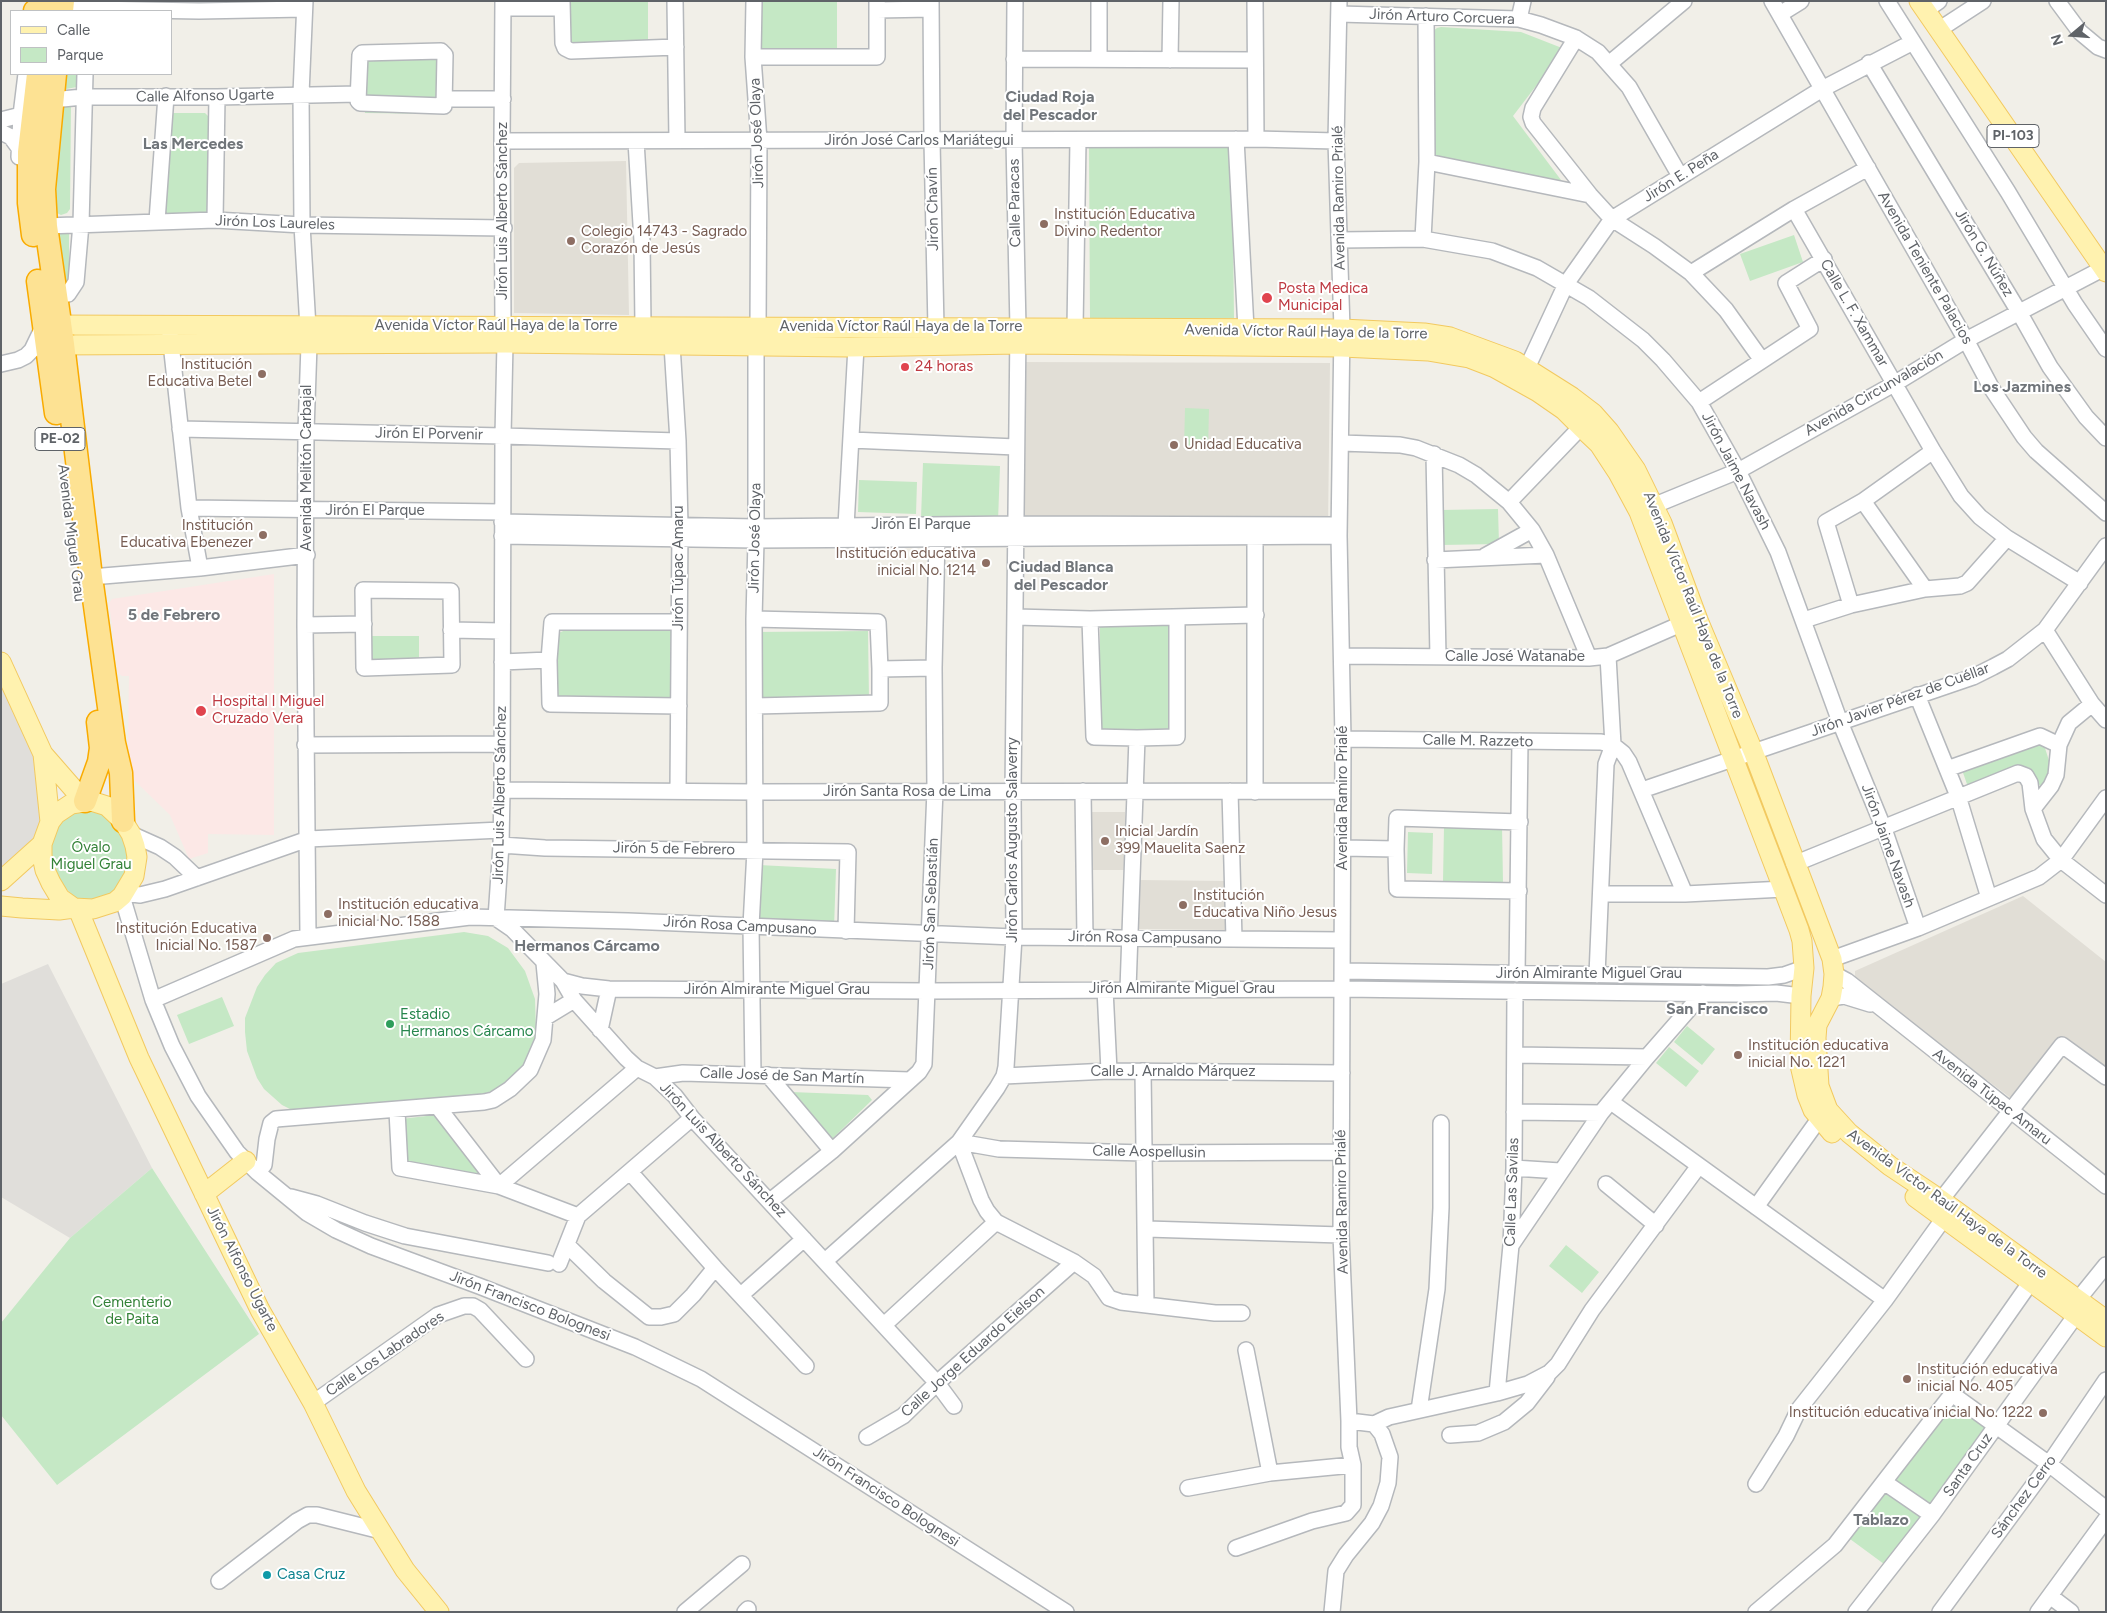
<!DOCTYPE html>
<html>
<head>
<meta charset="utf-8">
<style>
  body { margin:0 }
  #map { position:relative; width:2107px; height:1613px; overflow:hidden; background:#f1efe8; font-family:Figtree,sans-serif }
  canvas { display:block }
  .frame { position:absolute; inset:0; border:2px solid #5f6368; pointer-events:none }
  .legend { position:absolute; left:10px; top:10px; width:162px; height:65px; box-sizing:border-box; background:#fff; border:1px solid #bfc1c3; margin:0; padding:6px 9px; list-style:none; font-size:15px; color:#5f6368 }
  .legend li { display:flex; align-items:center; gap:10px; height:25px }
  .legend b { width:25px; border:1px solid #bfc1c3 }
  .north { position:absolute; left:2047px; top:10px; width:50px; height:50px; -webkit-text-stroke:4px #fff; paint-order:stroke; rotate:252deg; font-size:14px; font-weight:700; line-height:20px; text-align:center; color:#5f6368 }
  .north::after { content:''; display:block; margin:auto; width:18px; height:22px; background:#5f6368; clip-path:polygon(50% 0,100% 100%,50% 72%,0 100%) }
</style>
</head>
<body>
<div id="map">
<canvas width="2107" height="1613"></canvas>
<div class="frame"></div>
<ul class="legend">
<li><b style="height:6px;background:#fff2af"></b>Calle</li>
<li><b style="height:14px;background:#c5e8c5"></b>Parque</li>
</ul>
<div class="north">N</div>
</div>
<script>
const ctx = document.querySelector('canvas').getContext('2d');
ctx.lineJoin = 'round';
function paint(path, color) {
  ctx.fillStyle = color;
  ctx.fill(path, 'evenodd');
}
function toPath(rows) {
  const path = new Path2D();
  for (const r of rows) {
    path.moveTo(r[0], r[1]);
    for (let i = 2; i < r.length; i += 2) path.lineTo(r[i], r[i + 1]);
  }
  return path;
}
function stroke(path, color, width, dash) {
  ctx.strokeStyle = color;
  ctx.lineWidth = width;
  ctx.lineCap = dash ? 'butt' : 'round';
  ctx.setLineDash(dash || []);
  ctx.stroke(path);
}
function label(font, color, halo, rows, align = 'center') {
  ctx.font = font + ' Figtree,sans-serif';
  ctx.lineWidth = 4;
  ctx.setLineDash([]);
  ctx.textBaseline = 'middle';
  ctx.strokeStyle = halo;
  ctx.fillStyle = color;
  for (const [text, x, y, turn = 0] of rows) {
    ctx.save();
    ctx.translate(x, y);
    ctx.rotate((+turn || 0) * Math.PI / 180);
    ctx.textAlign = isNaN(turn) ? turn : align;
    if (halo) ctx.strokeText(text, 0, 0);
    ctx.fillText(text, 0, 0);
    ctx.restore();
  }
}
const industrial = toPath([
  [1,655,71,858,1,872],
  [48,964,152,1168,70,1238,1,1197,1,984]
]);
const education = toPath([
  [626,161,629,315,514,313,514,168,519,163],
  [1018,362,1330,363,1328,528,1018,534],
  [1086,812,1125,812,1125,870,1086,870],
  [1138,880,1227,881,1227,930,1138,929],
  [2023,896,2106,962,2106,1074,2059,1039,2012,1099,1987,1080,1982,1082,1855,981,1855,971]
]);
const medical = toPath([
  [274,574,274,835,208,834,208,853,189,859,170,815,134,780,128,746,129,676,122,676,118,673,109,603,112,599]
]);
const green = toPath([
  [98,1,195,1,195,6,98,3],
  [568,1,648,1,648,42,570,46],
  [762,1,837,1,837,49,832,53,766,52,761,49],
  [1441,27,1521,32,1562,48,1562,52,1513,116,1567,188,1434,161,1433,31,1437,28],
  [365,57,440,58,440,114,365,113],
  [63,74,79,74,77,87,66,89,62,85],
  [57,103,71,104,70,209,67,213,61,215,55,212,54,209],
  [169,113,205,113,209,117,210,213,164,215],
  [1232,145,1234,318,1090,319,1089,146],
  [69,227,69,286,66,290,55,228],
  [1794,235,1803,262,1750,281,1740,254],
  [1185,408,1209,409,1208,450,1184,449],
  [923,463,1000,466,998,521,921,518],
  [859,480,917,482,916,514,858,512],
  [1498,509,1499,544,1441,545,1440,510],
  [1100,625,1171,626,1171,729,1100,729],
  [568,629,671,630,670,702,556,697,556,634],
  [868,631,869,699,756,703,755,632],
  [372,636,419,636,419,664,372,664],
  [2034,740,2044,745,2053,773,2042,787,2036,782,2030,768,2026,767,1968,787,1961,767],
  [99,806,127,838,131,870,114,897,81,903,58,881,52,866,50,849,56,819,65,812],
  [1502,825,1503,883,1443,881,1444,827],
  [1408,832,1433,833,1432,874,1407,873],
  [759,865,836,869,834,928,762,925,757,917],
  [464,932,488,936,508,948,525,971,535,999,536,1031,530,1056,525,1067,499,1089,479,1095,294,1111,282,1105,264,1089,257,1078,247,1051,245,1032,245,1018,257,987,265,975,276,963,298,953],
  [222,997,234,1026,189,1044,177,1015],
  [1687,1026,1715,1049,1702,1065,1674,1042],
  [1669,1047,1699,1071,1686,1087,1656,1063],
  [791,1092,868,1095,872,1100,832,1139,826,1138],
  [435,1115,484,1180,407,1165,401,1119],
  [152,1168,259,1334,57,1485,1,1415,1,1323,70,1238],
  [1566,1245,1599,1272,1582,1293,1549,1266],
  [1951,1402,1988,1428,1932,1508,1893,1482],
  [1885,1490,1924,1516,1884,1564,1850,1539,1849,1536]
]);
const minor = toPath([
  [305,1,301,94,302,225,309,345,306,431,305,625,308,936],
  [562,1,563,43,565,48,571,51,676,47],
  [675,1,677,140],
  [931,1,932,141,936,328],
  [1255,1,1256,139],
  [1772,1,1966,340,1992,389,2024,437,2036,451,2106,513],
  [1887,1,2008,192,2075,304,2106,349],
  [2057,1,2080,32,2098,47,2106,50],
  [54,3,91,9,199,11,304,9],
  [503,8,562,8],
  [877,10,931,9],
  [1926,10,1939,1],
  [1339,14,1519,19,1541,25,1576,38,1598,52,1629,87,1680,176],
  [1780,14,1801,1],
  [1519,19,1523,1],
  [1940,29,1983,1],
  [1576,38,1533,108,1531,117,1533,123,1590,195,1612,219,1654,246,1691,273,1726,310,1761,359],
  [441,51,445,55,444,106,360,103,358,101,360,55,362,53,441,51],
  [753,57,877,57,877,1],
  [1014,59,1255,60],
  [1099,59,1099,1],
  [1170,60,1171,1],
  [1610,63,1684,1],
  [1869,63,2019,312,2050,367,2086,417,2106,438],
  [446,99,503,99],
  [52,100,83,97,217,97,358,94],
  [1,120,21,115],
  [1,132,11,137,19,148],
  [1236,139,1246,329],
  [502,141,1256,139,1336,141],
  [636,141,642,241,643,326],
  [19,157,21,115,26,74],
  [1427,162,1590,195],
  [1794,209,1933,451,1961,496,1980,517,2007,538,2080,583],
  [215,220,217,97],
  [157,221,166,96],
  [46,226,215,220,302,225,504,228],
  [1423,239,1427,162,1426,16],
  [1339,240,1423,239,1492,251,1537,268,1589,298,1643,340,1663,360,1699,402,1738,471,1778,552,1840,722,1884,829,1918,928],
  [1691,273,1794,209,1868,168],
  [56,295,68,294,76,282,81,224,85,74],
  [1075,328,1078,140],
  [170,334,189,508,200,568],
  [672,345,678,441,680,526,678,790],
  [1,364,18,360,26,356,32,350,44,325],
  [1520,376,1527,368,1566,284,1612,219,1822,89,1913,42],
  [1699,402,1810,329,1786,283,1824,259],
  [180,429,503,436,678,441],
  [851,440,1016,447],
  [1341,443,1400,445,1416,448,1459,465,1476,475,1509,502,1532,530,1546,555,1589,658],
  [1434,454,1438,657],
  [1863,501,1925,589],
  [1509,502,1581,427],
  [189,508,502,512],
  [1643,510,1738,471,1894,384,1966,340,2106,267],
  [502,522,756,527,1016,524,1339,525],
  [846,526,856,347],
  [502,536,756,540,1339,536],
  [1485,556,1532,530],
  [1435,560,1546,555],
  [91,577,200,568,307,555],
  [363,590,451,591,452,665,364,668,363,590],
  [1851,605,1826,522,1863,501,1933,451],
  [1016,617,1090,619,1256,615],
  [754,619,878,622,880,669,880,703,755,706],
  [1090,619,1094,737,1137,738,1177,737,1177,618],
  [1804,620,1851,605,1925,589,1960,586,1967,583,2007,538],
  [305,625,364,624],
  [451,630,501,631],
  [2045,630,2092,704,2106,720],
  [1342,656,1589,658,1608,656,1681,624],
  [1608,656,1613,745,1623,753,1629,762,1685,894],
  [502,662,549,660],
  [880,669,934,668],
  [1917,695,1958,796,1989,898],
  [679,706,550,704,549,660,552,622,679,622],
  [1343,739,1601,742,1613,745,1606,764,1597,975],
  [305,745,502,744],
  [1947,769,2040,736,2059,745],
  [502,790,754,792,1342,791],
  [1642,790,1973,677,1993,667,2008,659,2045,630,2106,546],
  [1083,791,1085,938],
  [1230,791,1234,939],
  [1255,792,1255,537],
  [2033,809,2051,786,2056,775,2059,745,2069,723,2092,704],
  [131,834,160,847,175,857,197,878],
  [501,845,545,848,848,852,846,931],
  [1343,848,1396,849],
  [1794,864,2018,773,2026,776,2030,783,2033,809,2044,839,2061,860,2106,895],
  [1519,891,1397,889,1396,849,1397,818,1520,822],
  [124,893,140,895,165,889,308,839,501,830],
  [1602,894,1685,894,1784,889],
  [122,896,153,1000,172,1046,198,1096,237,1152,257,1172,307,1213,336,1230,371,1246,479,1286,635,1347,701,1379,1066,1612],
  [496,918,501,845,502,790,503,436,505,343,503,325,502,141,503,1],
  [496,918,512,929,563,981,574,1000,626,1058,637,1068,655,1077,675,1096,692,1118,937,1383,954,1406],
  [1832,959,1918,928,2039,877,2061,860,2106,798],
  [1342,971,1768,977,1784,975,1804,968],
  [1517,974,1520,741],
  [1834,974,1847,981,2106,1186],
  [563,981,582,986,609,989,928,991,1342,989,1737,994,1776,993,1801,996],
  [1105,989,1109,1071],
  [1128,989,1137,738],
  [1831,998,1844,996,1870,1004],
  [153,1000,294,939,470,917,628,921,1014,937,1341,940],
  [546,1017,574,1000],
  [600,1030,609,989],
  [1515,1055,1647,1057],
  [1143,1071,1146,1304],
  [753,1075,751,926,755,850,754,619,756,540,756,346,758,327,759,141,753,57,754,1],
  [768,1075,832,1151],
  [1004,1076,1109,1071,1342,1073],
  [655,1077,683,1073,910,1080],
  [1611,1102,1885,1300],
  [438,1107,499,1186],
  [397,1111,400,1168,499,1186,578,1216],
  [1514,1112,1601,1113],
  [959,1142,999,1149,1144,1153,1341,1152],
  [959,1142,981,1200,987,1211,996,1222,1074,1262,1094,1276,1109,1298,1121,1302,1215,1313,1242,1313],
  [1514,1168,1560,1171],
  [257,1172,264,1165,267,1139,271,1123,276,1119,484,1102,493,1100,510,1089,530,1070,543,1040,547,994,544,963],
  [630,1172,715,1268,806,1366],
  [1606,1184,1656,1225],
  [499,1186,637,1068],
  [291,1197,317,1204,365,1223,405,1236,548,1263],
  [1941,1200,2062,1045,2106,1077],
  [770,1201,832,1151,919,1072,924,1064,935,790,934,668,937,537],
  [1756,1207,1819,1119],
  [1147,1229,1341,1235],
  [1512,1244,1601,1113,1647,1057,1703,993],
  [567,1245,604,1281,649,1317,661,1317,674,1314,693,1295,715,1268],
  [825,1261,959,1142,997,1088,1004,1076,1006,1067,1014,937,1013,792,1018,328,1014,141,1015,1],
  [559,1264,578,1216,692,1118],
  [741,1295,804,1239],
  [2072,1307,2106,1265],
  [884,1325,996,1222],
  [1246,1350,1270,1473],
  [1497,1393,1511,1245,1514,1168,1515,991],
  [1952,1394,2049,1464,2106,1509],
  [313,1403,438,1315,464,1306,473,1306,480,1310,526,1359],
  [1419,1410,1437,1289,1441,1208,1441,1123],
  [1374,1424,1389,1417,1497,1393,1528,1384,1549,1373,1558,1364,1592,1310,1698,1167],
  [1450,1435,1478,1433,1504,1422,1527,1403,1547,1377],
  [867,1437,903,1416,937,1383,1074,1262],
  [1884,1482,1932,1515],
  [1756,1484,1786,1436,1799,1409,1885,1300,1944,1218],
  [1188,1488,1270,1473,1353,1465],
  [1236,1548,1312,1521,1346,1513,1353,1505,1353,1465,1349,1447,1349,1421],
  [219,1581,297,1521,308,1515,317,1515,381,1531],
  [2050,1596,2071,1612],
  [685,1612,742,1564],
  [745,1612,748,1609],
  [1332,1612,1336,1571,1346,1555,1372,1523,1381,1506,1388,1483,1390,1457,1382,1434,1374,1424,1349,1421,1341,1235,1343,739,1339,536,1342,329,1336,141,1339,1],
  [1756,1612,1835,1545,1952,1394,2030,1283],
  [1856,1612,1932,1515,2076,1315],
  [1940,1612,2049,1464,2106,1380],
  [2038,1612,2106,1519]
]);
const major = toPath([
  [1919,1,2106,272],
  [47,325,1342,329,1424,333,1450,337,1515,361,1572,397,1593,413,1609,431,1636,470,1662,523,1698,620,1753,751,1832,959,1834,974,1833,987,1831,998,1817,1025,1816,1038,1819,1086,1828,1110,1849,1133,1890,1166,1941,1200,2106,1320],
  [49,345,505,343,850,347,1017,344,1342,347,1428,351,1469,358,1495,368,1538,392,1564,410,1581,427,1599,444,1618,473,1639,512,1799,930,1802,941,1804,968,1801,996,1800,1065,1807,1095,1813,1110,1832,1133],
  [1,662,43,754,84,801],
  [43,754,50,822],
  [1,881,42,844],
  [1,906,22,908,59,910,74,908,93,909,115,902,122,896,134,876,137,857,135,846,131,834,123,821,107,806,91,801,71,804,56,814,50,822,42,844,42,856,45,870,51,883,60,898,74,908],
  [78,909,139,1058,260,1310,313,1403,356,1491,405,1570,439,1612],
  [204,1194,246,1161],
  [1915,1197,2106,1337]
]);
const highway = toPath([
  [35,11,46,1],
  [62,11,63,1],
  [55,74,44,189,46,226,63,344,91,577,114,743,121,773,123,821],
  [33,235,29,203,29,152,38,74],
  [38,281,56,413],
  [85,801,99,762,101,748,98,722]
]);
const markers = [
  [1044,224,5,"#8d6e63"],
  [571,241,5,"#8d6e63"],
  [1267,298,6,"#e0444e"],
  [905,367,5,"#e0444e"],
  [262,374,5,"#8d6e63"],
  [1174,445,5,"#8d6e63"],
  [263,535,5,"#8d6e63"],
  [986,563,5,"#8d6e63"],
  [201,711,6,"#e0444e"],
  [1105,841,5,"#8d6e63"],
  [1183,905,5,"#8d6e63"],
  [328,914,5,"#8d6e63"],
  [267,938,5,"#8d6e63"],
  [390,1024,5,"#2e9e5b"],
  [1738,1055,5,"#8d6e63"],
  [1907,1379,5,"#8d6e63"],
  [2043,1413,5,"#8d6e63"],
  [267,1575,5,"#0f9aa8"]
];
const shields = [
  [2013,136,52],
  [60,439,50]
];
const shieldNames = [
  ["PI-103",2013,136],
  ["PE-02",60,439]
];
const streetNames = [
  ["Jirón Arturo Corcuera",1442,17,2],
  ["Calle Alfonso Ugarte",205,96,-1],
  ["Jirón José Olaya",757,133,-92],
  ["Jirón José Carlos Mariátegui",919,141],
  ["Jirón E. Peña",1681,176,-32],
  ["Avenida Ramiro Prialé",1339,198,-91],
  ["Calle Paracas",1015,203,-91],
  ["Jirón Chavín",933,209,-91],
  ["Jirón Luis Alberto Sánchez",503,211,-90],
  ["Jirón Los Laureles",275,223,2],
  ["Jirón G. Núñez",1984,253,59],
  ["Avenida Teniente Palacios",1925,268,60],
  ["Calle L. F. Xammar",1854,313,60],
  ["Avenida Víctor Raúl Haya de la Torre",496,326],
  ["Avenida Víctor Raúl Haya de la Torre",901,327],
  ["Avenida Víctor Raúl Haya de la Torre",1306,332,1],
  ["Avenida Circunvalación",1874,393,-30],
  ["Jirón El Porvenir",429,434,1],
  ["Avenida Melitón Carbajal",307,468,-90],
  ["Jirón Jaime Navash",1736,471,62],
  ["Jirón El Parque",375,511],
  ["Jirón El Parque",921,525],
  ["Avenida Miguel Grau",71,533,83],
  ["Jirón José Olaya",755,538,-89],
  ["Jirón Túpac Amaru",679,568,-90],
  ["Avenida Víctor Raúl Haya de la Torre",1693,605,68],
  ["Calle José Watanabe",1515,657],
  ["Jirón Javier Pérez de Cuéllar",1900,700,-20],
  ["Calle M. Razzeto",1478,741,1],
  ["Jirón Santa Rosa de Lima",907,792],
  ["Jirón Luis Alberto Sánchez",500,795,-89],
  ["Avenida Ramiro Prialé",1343,798,-90],
  ["Jirón Carlos Augusto Salaverry",1013,840,-90],
  ["Jirón Jaime Navash",1888,846,70],
  ["Jirón 5 de Febrero",674,849,1],
  ["Jirón San Sebastián",931,904,-88],
  ["Jirón Rosa Campusano",740,926,3],
  ["Jirón Rosa Campusano",1145,938,1],
  ["Jirón Almirante Miguel Grau",1589,974],
  ["Jirón Almirante Miguel Grau",1182,989],
  ["Jirón Almirante Miguel Grau",777,990],
  ["Calle J. Arnaldo Márquez",1173,1072],
  ["Calle José de San Martín",782,1076,2],
  ["Avenida Túpac Amaru",1992,1097,38],
  ["Jirón Luis Alberto Sánchez",723,1150,47],
  ["Calle Aospellusin",1149,1152,1],
  ["Calle Las Savilas",1512,1192,-88],
  ["Avenida Ramiro Prialé",1342,1202,-91],
  ["Avenida Víctor Raúl Haya de la Torre",1947,1204,36],
  ["Jirón Alfonso Ugarte",242,1269,63],
  ["Jirón Francisco Bolognesi",530,1306,21],
  ["Calle Jorge Eduardo Eielson",973,1352,-42],
  ["Calle Los Labradores",385,1354,-34],
  ["Santa Cruz",1968,1465,-55],
  ["Jirón Francisco Bolognesi",886,1497,33],
  ["Sánchez Cerro",2024,1497,-54]
];
const educationNames = [
  ["Institución Educativa",1054,215],
  ["Divino Redentor",1054,232],
  ["Colegio 14743 - Sagrado",581,232],
  ["Corazón de Jesús",581,249],
  ["Institución",252,365,"right"],
  ["Educativa Betel",252,382,"right"],
  ["Unidad Educativa",1184,445],
  ["Institución",253,526,"right"],
  ["Educativa Ebenezer",253,543,"right"],
  ["Institución educativa",976,554,"right"],
  ["inicial No. 1214",976,571,"right"],
  ["Inicial Jardín",1115,832],
  ["399 Mauelita Saenz",1115,849],
  ["Institución",1193,896],
  ["Educativa Niño Jesus",1193,913],
  ["Institución educativa",338,905],
  ["inicial No. 1588",338,922],
  ["Institución Educativa",257,929,"right"],
  ["Inicial No. 1587",257,946,"right"],
  ["Institución educativa",1748,1046],
  ["inicial No. 1221",1748,1063],
  ["Institución educativa",1917,1370],
  ["inicial No. 405",1917,1387],
  ["Institución educativa inicial No. 1222",2033,1413,"right"]
];
const healthNames = [
  ["Posta Medica",1278,289],
  ["Municipal",1278,306],
  ["24 horas",915,367],
  ["Hospital I Miguel",212,702],
  ["Cruzado Vera",212,719]
];
const parkNames = [
  ["Óvalo",91,848],
  ["Miguel Grau",91,865],
  ["Cementerio",132,1303],
  ["de Paita",132,1320]
];
const leisureNames = [
  ["Estadio",400,1015],
  ["Hermanos Cárcamo",400,1032]
];
const cultureNames = [
  ["Casa Cruz",277,1575]
];
const neighbourhoodNames = [
  ["Ciudad Roja",1050,97],
  ["del Pescador",1050,115],
  ["Las Mercedes",193,144],
  ["Los Jazmines",2022,387],
  ["Ciudad Blanca",1061,567],
  ["del Pescador",1061,585],
  ["5 de Febrero",174,615],
  ["Hermanos Cárcamo",587,946],
  ["San Francisco",1717,1009],
  ["Tablazo",1881,1520]
];
paint(industrial, '#e0deda');
paint(education, '#e1ded6');
paint(medical, '#fce8e6');
paint(green, '#c5e8c5');
stroke(minor, '#b5b8bc', 18);
stroke(major, '#f2c960', 21);
stroke(highway, '#f9ab00', 25);
stroke(minor, '#fff', 15);
stroke(major, '#fff2af', 19);
stroke(highway, '#fde293', 22);
for (const [x, y, r, color] of markers) {
  const dot = new Path2D();
  dot.arc(x, y, r, 0, 2 * Math.PI);
  ctx.fillStyle = color;
  ctx.fill(dot);
  stroke(dot, '#fff', 2);
}
for (const [x, y, w] of shields) {
  const box = new Path2D();
  box.roundRect(x - w / 2, y - 11.5, w, 23, 4);
  ctx.fillStyle = '#fff';
  ctx.fill(box);
  stroke(box, '#5f6368', 1);
}
label('bold 14px', '#5f6368', null, shieldNames);
label('15px', '#5f6368', '#fff', streetNames);
label('15px', '#785e54', '#fff', educationNames, 'left');
label('15px', '#be3a42', '#fff', healthNames, 'left');
label('15px', '#348238', '#fff', parkNames);
label('15px', '#27864d', '#fff', leisureNames, 'left');
label('15px', '#0d838f', '#fff', cultureNames, 'left');
label('bold 16px', '#70757a', '#fff', neighbourhoodNames);
</script>
</body>
</html>
